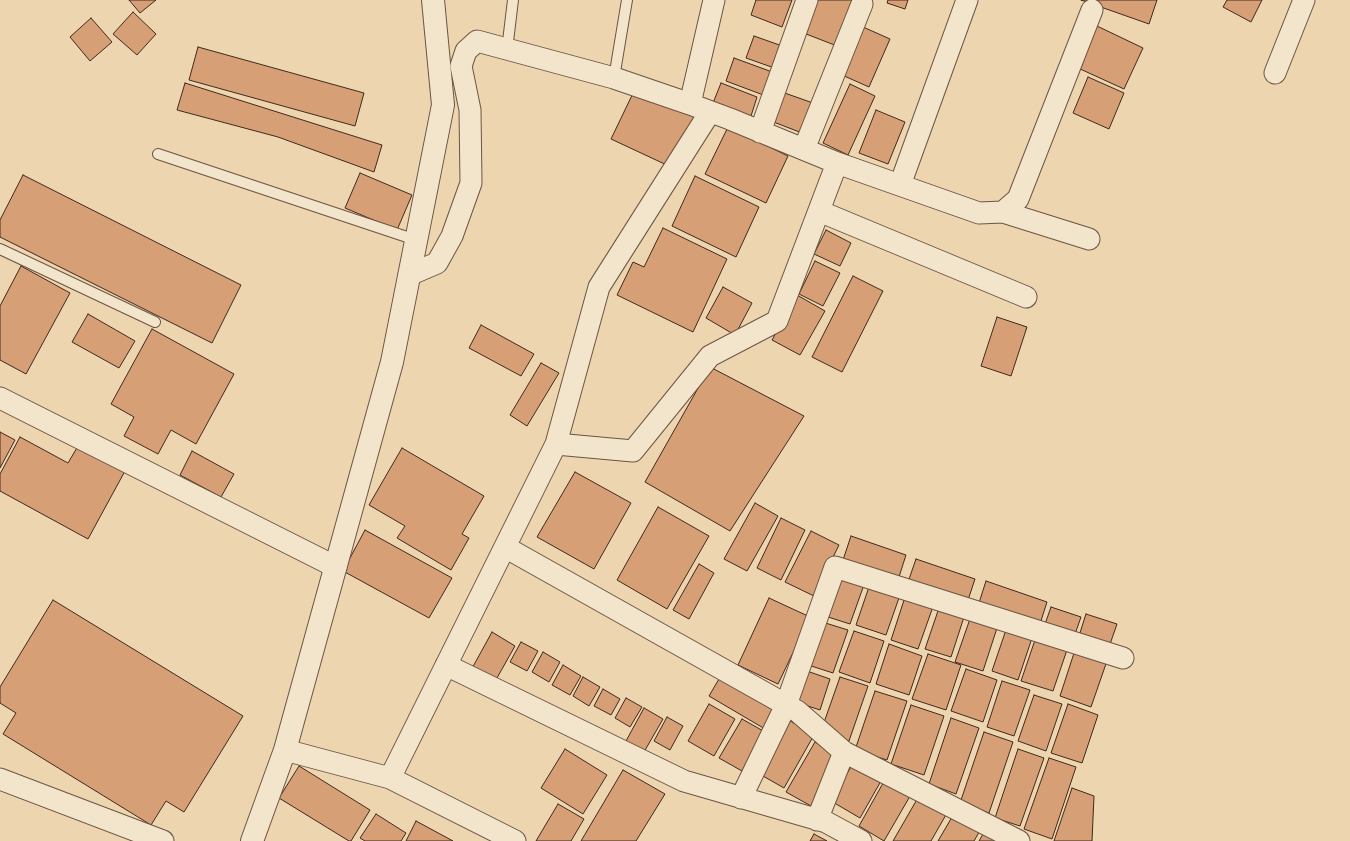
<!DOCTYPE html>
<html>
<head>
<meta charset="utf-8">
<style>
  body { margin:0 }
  canvas { display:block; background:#edd5b0 }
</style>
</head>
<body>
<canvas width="1350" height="841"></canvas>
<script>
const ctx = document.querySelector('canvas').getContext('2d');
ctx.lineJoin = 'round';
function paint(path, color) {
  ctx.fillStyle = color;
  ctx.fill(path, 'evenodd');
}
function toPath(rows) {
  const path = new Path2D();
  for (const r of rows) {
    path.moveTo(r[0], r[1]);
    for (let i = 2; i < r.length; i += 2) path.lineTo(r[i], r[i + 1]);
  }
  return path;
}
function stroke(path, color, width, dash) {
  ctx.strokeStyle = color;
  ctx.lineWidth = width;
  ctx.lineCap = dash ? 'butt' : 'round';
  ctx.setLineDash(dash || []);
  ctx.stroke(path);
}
const building = toPath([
  [129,0,156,0,140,13,129,0],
  [756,0,792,0,782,27,751,15,756,0],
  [813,0,854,0,837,46,801,32,813,0],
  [888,0,908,0,905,9,887,3,888,0],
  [1081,0,1157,0,1149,24,1081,0],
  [1227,0,1262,0,1251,22,1223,7,1227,0],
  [133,12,156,34,137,55,113,34,133,12],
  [91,18,112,42,90,61,70,37,91,18],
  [1097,26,1143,48,1124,89,1078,68,1097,26],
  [863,27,890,39,869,87,842,75,863,27],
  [754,36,788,48,780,70,746,58,754,36],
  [198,47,364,93,355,126,189,80,198,47],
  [734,58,775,73,766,96,726,81,734,58],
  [1088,77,1124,93,1109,129,1073,113,1088,77],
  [185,83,382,145,374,172,278,137,177,110,185,83],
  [721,83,757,97,751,116,713,103,721,83],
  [850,84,875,96,848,155,823,143,850,84],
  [636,87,696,115,671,167,611,139,636,87],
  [779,91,813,103,802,133,771,121,779,91],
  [876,110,905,122,888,164,859,153,876,110],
  [728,127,788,156,766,203,705,174,728,127],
  [360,173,412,195,397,230,345,208,360,173],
  [23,175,241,285,212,343,0,237,0,220,23,175],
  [695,176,759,207,736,257,672,226,695,176],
  [663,228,727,259,693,332,617,295,633,262,644,267,663,228],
  [826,230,851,243,840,266,814,254,826,230],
  [815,261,840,273,823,306,799,294,815,261],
  [21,266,70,293,26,374,0,360,0,306,21,266],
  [853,276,883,291,842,372,812,357,853,276],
  [723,287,752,303,735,335,706,318,723,287],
  [797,295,825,311,800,355,772,340,797,295],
  [88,314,135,341,119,368,72,342,88,314],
  [997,317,1027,327,1011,376,981,366,997,317],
  [481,325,534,354,521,376,469,348,481,325],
  [152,329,234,374,196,444,171,430,158,454,124,436,134,417,111,404,152,329],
  [541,363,559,373,527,426,510,415,541,363],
  [710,367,804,416,730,531,645,482,710,367],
  [0,432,15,440,0,468,0,432],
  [20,437,68,463,78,446,125,471,88,539,0,491,0,474,20,437],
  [402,448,484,496,462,534,469,538,451,570,397,538,405,526,369,505,402,448],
  [192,451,234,474,221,497,180,475,192,451],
  [575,472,631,503,594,569,537,537,575,472],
  [755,503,778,516,747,571,724,559,755,503],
  [658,507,709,536,667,609,617,580,658,507],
  [781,518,805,530,781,580,757,568,781,518],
  [365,530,452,578,429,618,343,571,365,530],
  [811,531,839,545,814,596,785,582,811,531],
  [851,536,906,555,897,583,842,563,851,536],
  [916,559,975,579,967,603,908,582,916,559],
  [699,564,714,573,689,619,673,610,699,564],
  [840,573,865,582,850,624,825,616,840,573],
  [986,581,1047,602,1039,627,978,606,986,581],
  [870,584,900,595,886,635,856,625,870,584],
  [907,591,935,601,918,649,891,640,907,591],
  [769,598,810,617,778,684,738,665,769,598],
  [53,600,243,716,184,812,166,801,151,825,3,734,16,713,0,703,0,687,53,600],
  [940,605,965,614,951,657,925,649,940,605],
  [1051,607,1081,617,1074,637,1044,627,1051,607],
  [1086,614,1117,624,1108,650,1078,639,1086,614],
  [971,616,998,625,983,671,955,662,971,616],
  [819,621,848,630,833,673,805,664,819,621],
  [1008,624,1034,632,1018,680,992,671,1008,624],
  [854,631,884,641,870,683,839,672,854,631],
  [492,632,515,646,493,685,470,672,492,632],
  [1036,637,1068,647,1053,691,1021,681,1036,637],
  [521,642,538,651,527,671,510,662,521,642],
  [889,644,922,656,909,695,876,684,889,644],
  [1076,647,1108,658,1091,707,1060,696,1076,647],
  [543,652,560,662,549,682,532,672,543,652],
  [928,654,961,665,946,710,912,699,928,654],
  [563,665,581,676,570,695,552,685,563,665],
  [801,669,830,679,820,710,790,700,801,669],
  [966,669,997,680,983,722,951,711,966,669],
  [583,677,600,687,589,706,573,696,583,677],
  [840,677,868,686,849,741,821,731,840,677],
  [719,679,775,711,765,729,709,696,719,679],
  [1002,681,1030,690,1014,736,987,727,1002,681],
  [603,689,620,699,611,715,594,706,603,689],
  [875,691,907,701,887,760,855,750,875,691],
  [1034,695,1062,704,1046,751,1018,741,1034,695],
  [626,698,642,707,630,727,615,718,626,698],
  [709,704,735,719,714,756,688,741,709,704],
  [1068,704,1098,715,1082,763,1051,753,1068,704],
  [911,705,944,716,924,775,891,764,911,705],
  [644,708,663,719,644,752,626,741,644,708],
  [667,717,683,726,670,750,654,741,667,717],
  [951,718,979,728,956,794,929,784,951,718],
  [742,719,765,732,742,771,719,758,742,719],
  [787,719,814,735,784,788,756,772,787,719],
  [984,732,1013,742,989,813,960,803,984,732],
  [815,742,839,756,811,806,786,792,815,742],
  [565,749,607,775,583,814,541,788,565,749],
  [1018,749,1044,758,1020,826,995,818,1018,749],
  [1049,758,1076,767,1052,839,1024,829,1049,758],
  [852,765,881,781,860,818,831,801,852,765],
  [299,766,370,810,351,841,349,841,279,798,299,766],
  [623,770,665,794,636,841,581,841,623,770],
  [887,776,913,791,884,841,859,826,887,776],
  [1072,788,1094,796,1092,841,1054,841,1072,788],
  [919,796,947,813,931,841,893,841,919,796],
  [558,804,584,819,571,841,536,841,558,804],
  [955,812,982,827,974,841,938,841,955,812],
  [376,814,406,833,401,841,365,841,360,838,376,814],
  [416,821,453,841,406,841,416,821],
  [986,829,1006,841,979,841,986,829],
  [814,834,827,841,810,841,814,834]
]);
const service = toPath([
  [507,50,513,0],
  [614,78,627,0],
  [158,154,416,240],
  [0,249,155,322]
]);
const minor = toPath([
  [1275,73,1304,0],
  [760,132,807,0],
  [804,149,862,4],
  [837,163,979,213,1003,212,1018,199,1092,10],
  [900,185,967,0],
  [819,211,1026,297],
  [1003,212,1089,239],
  [409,275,437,263,452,236,471,183,470,110,461,66,466,51,477,41,614,78,690,104],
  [0,398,336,567],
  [556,444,599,287,710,112],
  [505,547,797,711,844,752,1019,841],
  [446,665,684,781,826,822,861,841],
  [285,750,390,778,556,444,633,451,710,356,777,321,837,163,730,119,690,104,714,0],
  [390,778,515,841],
  [0,779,163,841],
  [741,798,786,705,835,567,1123,658],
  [817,820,844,752]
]);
const tertiary = toPath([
  [252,841,285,750,392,362,443,105,433,0]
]);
paint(building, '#d69f75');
stroke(building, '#402a1f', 1);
stroke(service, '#6b5543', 12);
stroke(minor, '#6b5543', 23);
stroke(tertiary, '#6b5543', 24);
stroke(service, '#f3e4cc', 10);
stroke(minor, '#f3e4cc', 21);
stroke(tertiary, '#f3e4cc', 22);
</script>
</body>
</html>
